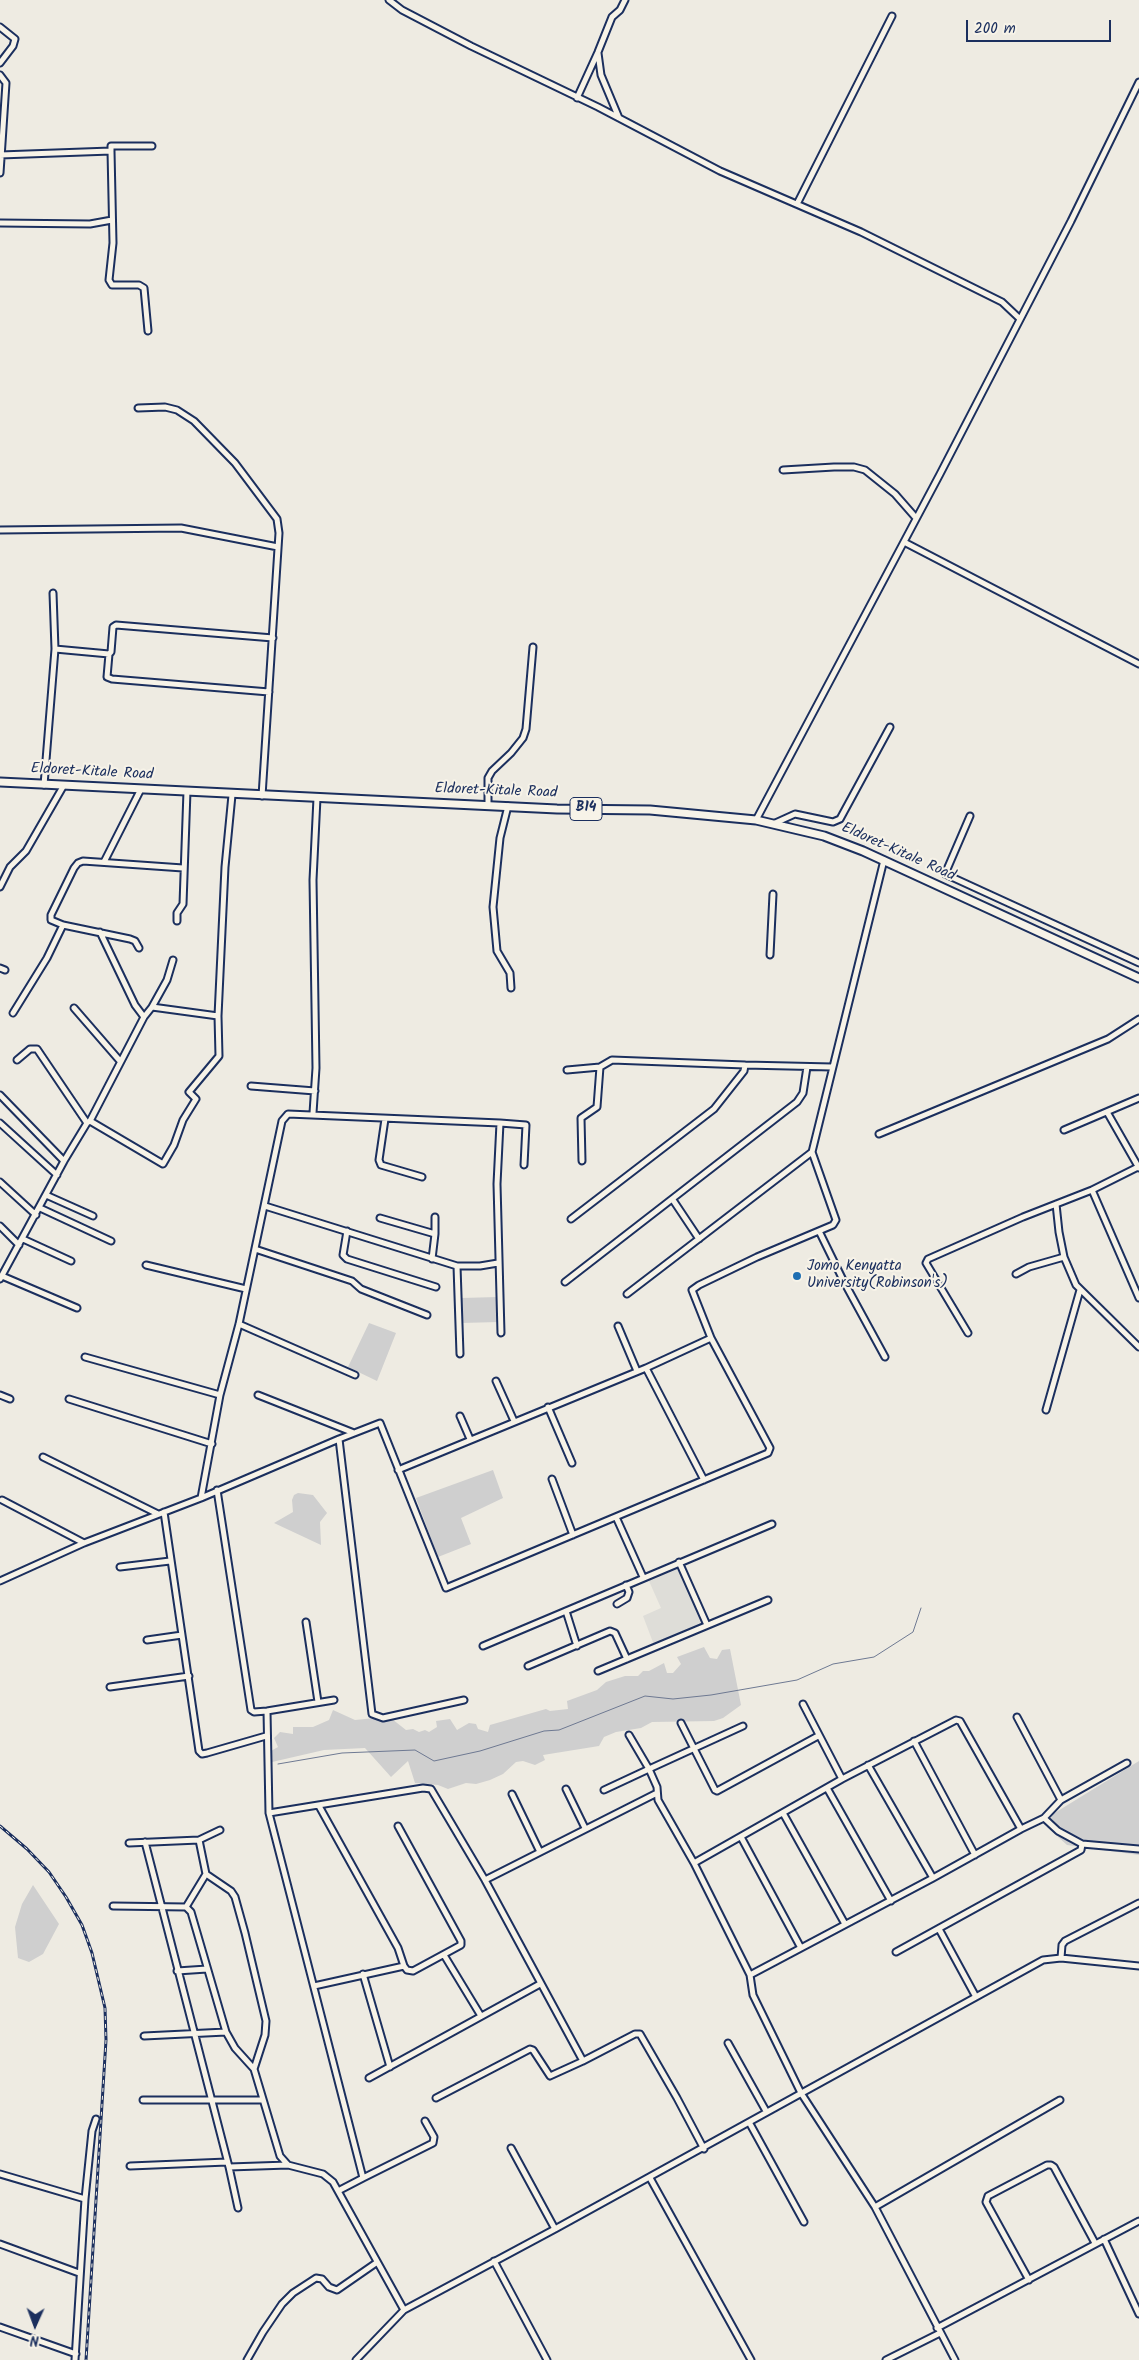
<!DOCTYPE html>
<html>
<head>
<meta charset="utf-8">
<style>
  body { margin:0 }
  #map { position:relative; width:1139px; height:2360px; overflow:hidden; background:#eeebe2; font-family:Kalam,sans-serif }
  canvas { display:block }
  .north { position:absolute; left:10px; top:2300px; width:50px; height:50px; -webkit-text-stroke:4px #f7f3e8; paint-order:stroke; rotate:182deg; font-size:14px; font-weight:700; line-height:20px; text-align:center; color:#1b2f5e }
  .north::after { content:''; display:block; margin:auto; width:18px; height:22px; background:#1b2f5e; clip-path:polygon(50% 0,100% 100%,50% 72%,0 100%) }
  .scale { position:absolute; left:966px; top:20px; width:145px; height:22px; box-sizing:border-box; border:2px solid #1b2f5e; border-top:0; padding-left:6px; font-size:15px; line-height:18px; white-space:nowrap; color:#1b2f5e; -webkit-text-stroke:4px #f7f3e8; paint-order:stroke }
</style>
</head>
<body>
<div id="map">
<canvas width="1139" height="2360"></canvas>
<div class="north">N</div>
<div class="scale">200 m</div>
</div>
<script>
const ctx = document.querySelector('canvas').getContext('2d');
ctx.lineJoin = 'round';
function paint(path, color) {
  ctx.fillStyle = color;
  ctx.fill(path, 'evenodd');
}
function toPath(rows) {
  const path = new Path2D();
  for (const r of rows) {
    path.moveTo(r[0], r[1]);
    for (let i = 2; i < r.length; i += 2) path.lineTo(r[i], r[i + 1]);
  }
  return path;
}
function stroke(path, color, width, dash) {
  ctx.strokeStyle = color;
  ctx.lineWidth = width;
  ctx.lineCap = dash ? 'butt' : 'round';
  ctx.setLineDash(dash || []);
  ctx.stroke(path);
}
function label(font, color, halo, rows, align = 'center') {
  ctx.font = font + ' Kalam,sans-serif';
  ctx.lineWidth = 4;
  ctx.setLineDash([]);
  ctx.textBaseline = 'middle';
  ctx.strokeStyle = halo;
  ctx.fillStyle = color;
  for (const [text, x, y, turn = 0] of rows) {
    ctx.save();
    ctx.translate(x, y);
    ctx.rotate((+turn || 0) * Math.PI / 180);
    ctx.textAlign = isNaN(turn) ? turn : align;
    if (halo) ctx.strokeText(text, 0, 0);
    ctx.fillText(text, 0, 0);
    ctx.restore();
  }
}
const built = toPath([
  [680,1568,704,1625,654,1645,643,1616,661,1608,649,1581]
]);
const green = toPath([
  [498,1297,499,1322,461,1323,461,1298],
  [369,1323,396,1333,377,1381,348,1367],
  [493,1470,503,1498,461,1518,471,1544,438,1557,416,1498],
  [298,1493,313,1495,327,1513,320,1522,321,1545,274,1523,293,1512,292,1500,294,1495],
  [704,1647,710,1658,717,1659,722,1650,730,1649,741,1705,723,1718,714,1721,652,1722,641,1728,616,1732,604,1737,599,1746,543,1755,545,1760,535,1765,523,1761,516,1762,503,1774,490,1780,476,1784,466,1783,448,1789,438,1785,415,1783,408,1761,391,1777,365,1748,324,1750,272,1762,270,1760,269,1752,278,1747,274,1738,280,1732,293,1734,293,1727,313,1727,329,1720,333,1710,355,1720,375,1718,382,1721,392,1719,406,1730,413,1729,419,1732,425,1730,429,1732,437,1727,436,1721,450,1719,457,1730,469,1723,476,1724,478,1729,488,1732,490,1725,546,1709,550,1711,568,1709,567,1701,597,1690,606,1682,625,1676,638,1676,643,1671,649,1671,664,1663,667,1673,673,1673,681,1664,677,1657],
  [1139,1761,1139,1855,1067,1845,1047,1827,1053,1814],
  [33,1885,59,1924,43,1954,29,1962,18,1958,15,1927,22,1904]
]);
const stream = toPath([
  [278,1764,342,1753,415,1750,434,1761,480,1751,544,1731,559,1730,645,1696,673,1699,711,1695,797,1680,833,1664,874,1657,913,1632,921,1608]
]);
const minor = toPath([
  [389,0,402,10,471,46,598,107,720,171,861,232,1002,302,1020,319],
  [0,27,15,39,13,46,0,63],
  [598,53,601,75,619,118],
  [0,75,6,83,0,173],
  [577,98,598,52,612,17,620,10,625,0],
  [111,151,113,243,109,280,112,285,139,285,144,288,148,331],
  [0,155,111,151,111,146,152,146],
  [797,204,892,16],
  [0,223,90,224,112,220],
  [138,408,165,407,177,410,194,421,235,463,277,519,279,533,262,796],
  [783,470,834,467,854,467,865,470,895,494,916,518],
  [0,530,181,528,278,547],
  [904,542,1139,664],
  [55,649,109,654,111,652,113,627,116,625,273,638],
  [109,654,107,677,112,679,269,692],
  [44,785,55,649,53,593],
  [488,806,488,778,492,771,511,753,523,738,526,729,533,647],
  [508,806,500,838,493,907,497,951,510,973,511,988],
  [970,816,945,874,1139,963],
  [756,820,940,474,1071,221,1139,82],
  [773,824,795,814,833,822,840,819,890,727],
  [104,862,141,789],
  [0,887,10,867,26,851,64,785],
  [177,921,177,913,183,904,187,791],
  [139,948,135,941,130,939,63,925,51,920,51,915,74,868,78,863,83,861,183,868],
  [770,955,773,894],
  [0,968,5,970],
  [152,1007,167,980,173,960],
  [74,1008,120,1061],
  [13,1013,47,958,63,925],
  [144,1017,152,1007,218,1016],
  [17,1060,30,1049,37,1049,87,1123],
  [567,1070,600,1067,612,1060,745,1065],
  [251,1086,315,1091],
  [0,1095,64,1161],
  [1107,1112,1139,1168],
  [313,1113,316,1068,313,880,317,798],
  [385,1119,379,1160,381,1165,422,1177],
  [90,1121,163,1164,174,1145,183,1120,196,1099,189,1092,219,1056,218,1016,225,867,232,795],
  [0,1123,57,1175],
  [500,1123,526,1125,524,1165],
  [1064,1130,1139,1098],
  [879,1134,1108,1039,1139,1019],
  [582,1161,581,1118,597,1107,600,1067],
  [0,1182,36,1215],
  [1092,1190,1139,1298],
  [46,1195,93,1216],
  [673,1200,699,1239],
  [1056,1204,1059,1232,1064,1257,1076,1285,1139,1347],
  [265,1206,457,1266,480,1266,498,1263],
  [40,1208,111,1241],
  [435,1217,435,1234],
  [380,1218,435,1234,432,1259],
  [571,1219,714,1109,744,1071,745,1065,832,1067],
  [0,1226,19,1245],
  [347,1231,343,1255,347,1259,436,1287],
  [819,1231,843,1280,885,1357],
  [23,1239,71,1261],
  [255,1249,352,1281,361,1289,427,1315],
  [146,1265,246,1289],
  [457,1266,460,1354],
  [1016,1274,1029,1267,1064,1257],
  [2,1276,77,1308],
  [0,1279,64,1161,87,1123,90,1121,144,1017,135,1005,100,932],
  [565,1282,797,1102,803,1093,807,1067],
  [627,1294,812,1152],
  [239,1324,355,1375],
  [618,1326,637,1371],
  [968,1333,926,1263,928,1259,1023,1217,1092,1190,1138,1167],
  [85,1357,220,1395],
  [646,1368,704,1480],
  [496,1381,514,1421],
  [0,1395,10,1399],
  [258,1395,354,1433],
  [69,1399,212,1444],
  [548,1407,572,1463],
  [1046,1410,1080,1290],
  [460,1416,470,1439],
  [339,1439,372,1714,383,1718,464,1700],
  [43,1457,158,1514],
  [398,1470,646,1368,711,1338],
  [552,1479,573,1535],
  [217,1490,251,1710,254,1712,267,1711,334,1700],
  [201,1498,220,1395,239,1324,282,1121,288,1114,500,1123,497,1184,501,1333],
  [2,1500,84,1543],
  [164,1512,199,1751,202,1754,207,1753,266,1736],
  [616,1517,643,1577],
  [679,1562,707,1625],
  [120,1567,170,1561],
  [0,1581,84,1543,201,1498,339,1439,380,1423,446,1588,768,1453,770,1448,711,1338,692,1290,699,1285,757,1257,833,1225,836,1220,812,1152,884,860],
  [617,1604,627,1598,629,1592,626,1585],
  [566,1611,577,1646],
  [306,1622,318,1702],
  [147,1640,182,1635],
  [483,1646,772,1524],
  [528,1666,610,1631,615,1633,627,1659],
  [598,1671,768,1600],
  [110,1687,189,1676],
  [803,1704,842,1779],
  [267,1711,269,1813,363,2178,338,2191],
  [1017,1717,1061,1800],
  [681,1723,715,1790,717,1791,818,1736],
  [743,1726,649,1769,657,1787,658,1800,694,1863,750,1975,753,1995,801,2093,875,2207,955,2360],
  [914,1741,975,1855],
  [868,1765,933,1878],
  [827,1788,891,1901],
  [566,1789,585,1828],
  [604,1790,649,1769,629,1735],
  [512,1794,540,1852],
  [319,1806,398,1948,404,1966],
  [269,1813,423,1788,431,1789,485,1880,583,2061,635,2034,640,2034,677,2098,704,2149],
  [783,1813,845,1924],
  [1044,1818,1058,1831,1082,1844,1139,1849],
  [741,1837,801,1948],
  [199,1840,206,1874,231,1891,235,1897,245,1933,266,2021,265,2035,254,2069],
  [145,1842,229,2167,238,2208],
  [129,1843,199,1840,220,1830],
  [694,1863,842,1779,956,1720,960,1721,1021,1829],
  [485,1880,657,1793],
  [113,1906,186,1907,191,1912,226,2032,235,2048,254,2069,280,2156,288,2165],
  [186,1907,206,1874],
  [939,1929,976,1997],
  [896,1952,1081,1850,1082,1844],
  [444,1955,481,2016],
  [1061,1958,1062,1945,1065,1941,1139,1903],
  [177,1971,207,1969],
  [363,1974,390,2067],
  [750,1975,933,1878,1021,1829,1044,1818,1061,1800,1127,1763],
  [314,1986,404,1966,407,1970,413,1971,461,1945,461,1941,398,1826],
  [144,2036,226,2032],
  [728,2043,766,2111],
  [369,2078,540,1984],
  [436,2098,530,2049,533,2050,550,2076,583,2061],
  [143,2100,263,2100],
  [749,2122,804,2222],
  [130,2166,227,2162],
  [229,2167,288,2165,323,2174,333,2182,404,2310,555,2229,511,2148],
  [0,2174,85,2199],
  [363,2178,433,2143,434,2137,425,2121],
  [650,2178,751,2360],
  [875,2207,1060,2100],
  [555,2229,1043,1960,1061,1958,1139,1966],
  [1104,2239,1139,2314],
  [0,2244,79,2273],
  [494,2261,547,2360],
  [1029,2280,986,2202,988,2196,1047,2165,1051,2165,1054,2167,1095,2243],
  [0,2327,76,2354],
  [937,2328,1139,2221],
  [75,2360,85,2199,92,2131,96,2119],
  [247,2360,263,2332,282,2304,293,2293,316,2278,322,2279,329,2287,337,2290,376,2263],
  [356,2360,404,2310],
  [886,2360,940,2333]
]);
const highway = toPath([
  [0,782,557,809,650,810,756,820,824,836,863,851,1139,978]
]);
const rail = toPath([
  [0,1826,27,1849,49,1872,66,1897,82,1925,92,1953,105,2008,106,2040,86,2360]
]);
const markers = [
  [797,1276,5,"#1f6fb2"]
];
const shields = [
  [586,809,32]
];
const shieldNames = [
  ["B14",586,809]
];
const streetNames = [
  ["Eldoret-Kitale Road",92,773,3],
  ["Eldoret-Kitale Road",496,792,2],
  ["Eldoret-Kitale Road",898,853,24]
];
const poiNames = [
  ["Jomo Kenyatta",807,1267],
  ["University(Robinson's)",807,1284]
];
paint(built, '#deddd8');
paint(green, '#cfcfcf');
stroke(stream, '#6e7992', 1);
stroke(minor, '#1b2f5e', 9);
stroke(highway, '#1b2f5e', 11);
stroke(minor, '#f7f3e8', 5);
stroke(highway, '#f7f3e8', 7);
stroke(rail, '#1b2f5e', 3);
stroke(rail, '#f7f3e8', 1, [4]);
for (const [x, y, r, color] of markers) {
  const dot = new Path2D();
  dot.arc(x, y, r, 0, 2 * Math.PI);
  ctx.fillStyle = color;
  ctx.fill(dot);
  stroke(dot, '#f7f3e8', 2);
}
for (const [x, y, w] of shields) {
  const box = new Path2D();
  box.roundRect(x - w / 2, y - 11.5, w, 23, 4);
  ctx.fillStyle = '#f7f3e8';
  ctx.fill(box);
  stroke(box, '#1b2f5e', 1);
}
label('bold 14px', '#1b2f5e', null, shieldNames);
label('15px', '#1b2f5e', '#f7f3e8', streetNames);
label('15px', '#1b2f5e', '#f7f3e8', poiNames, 'left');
</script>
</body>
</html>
